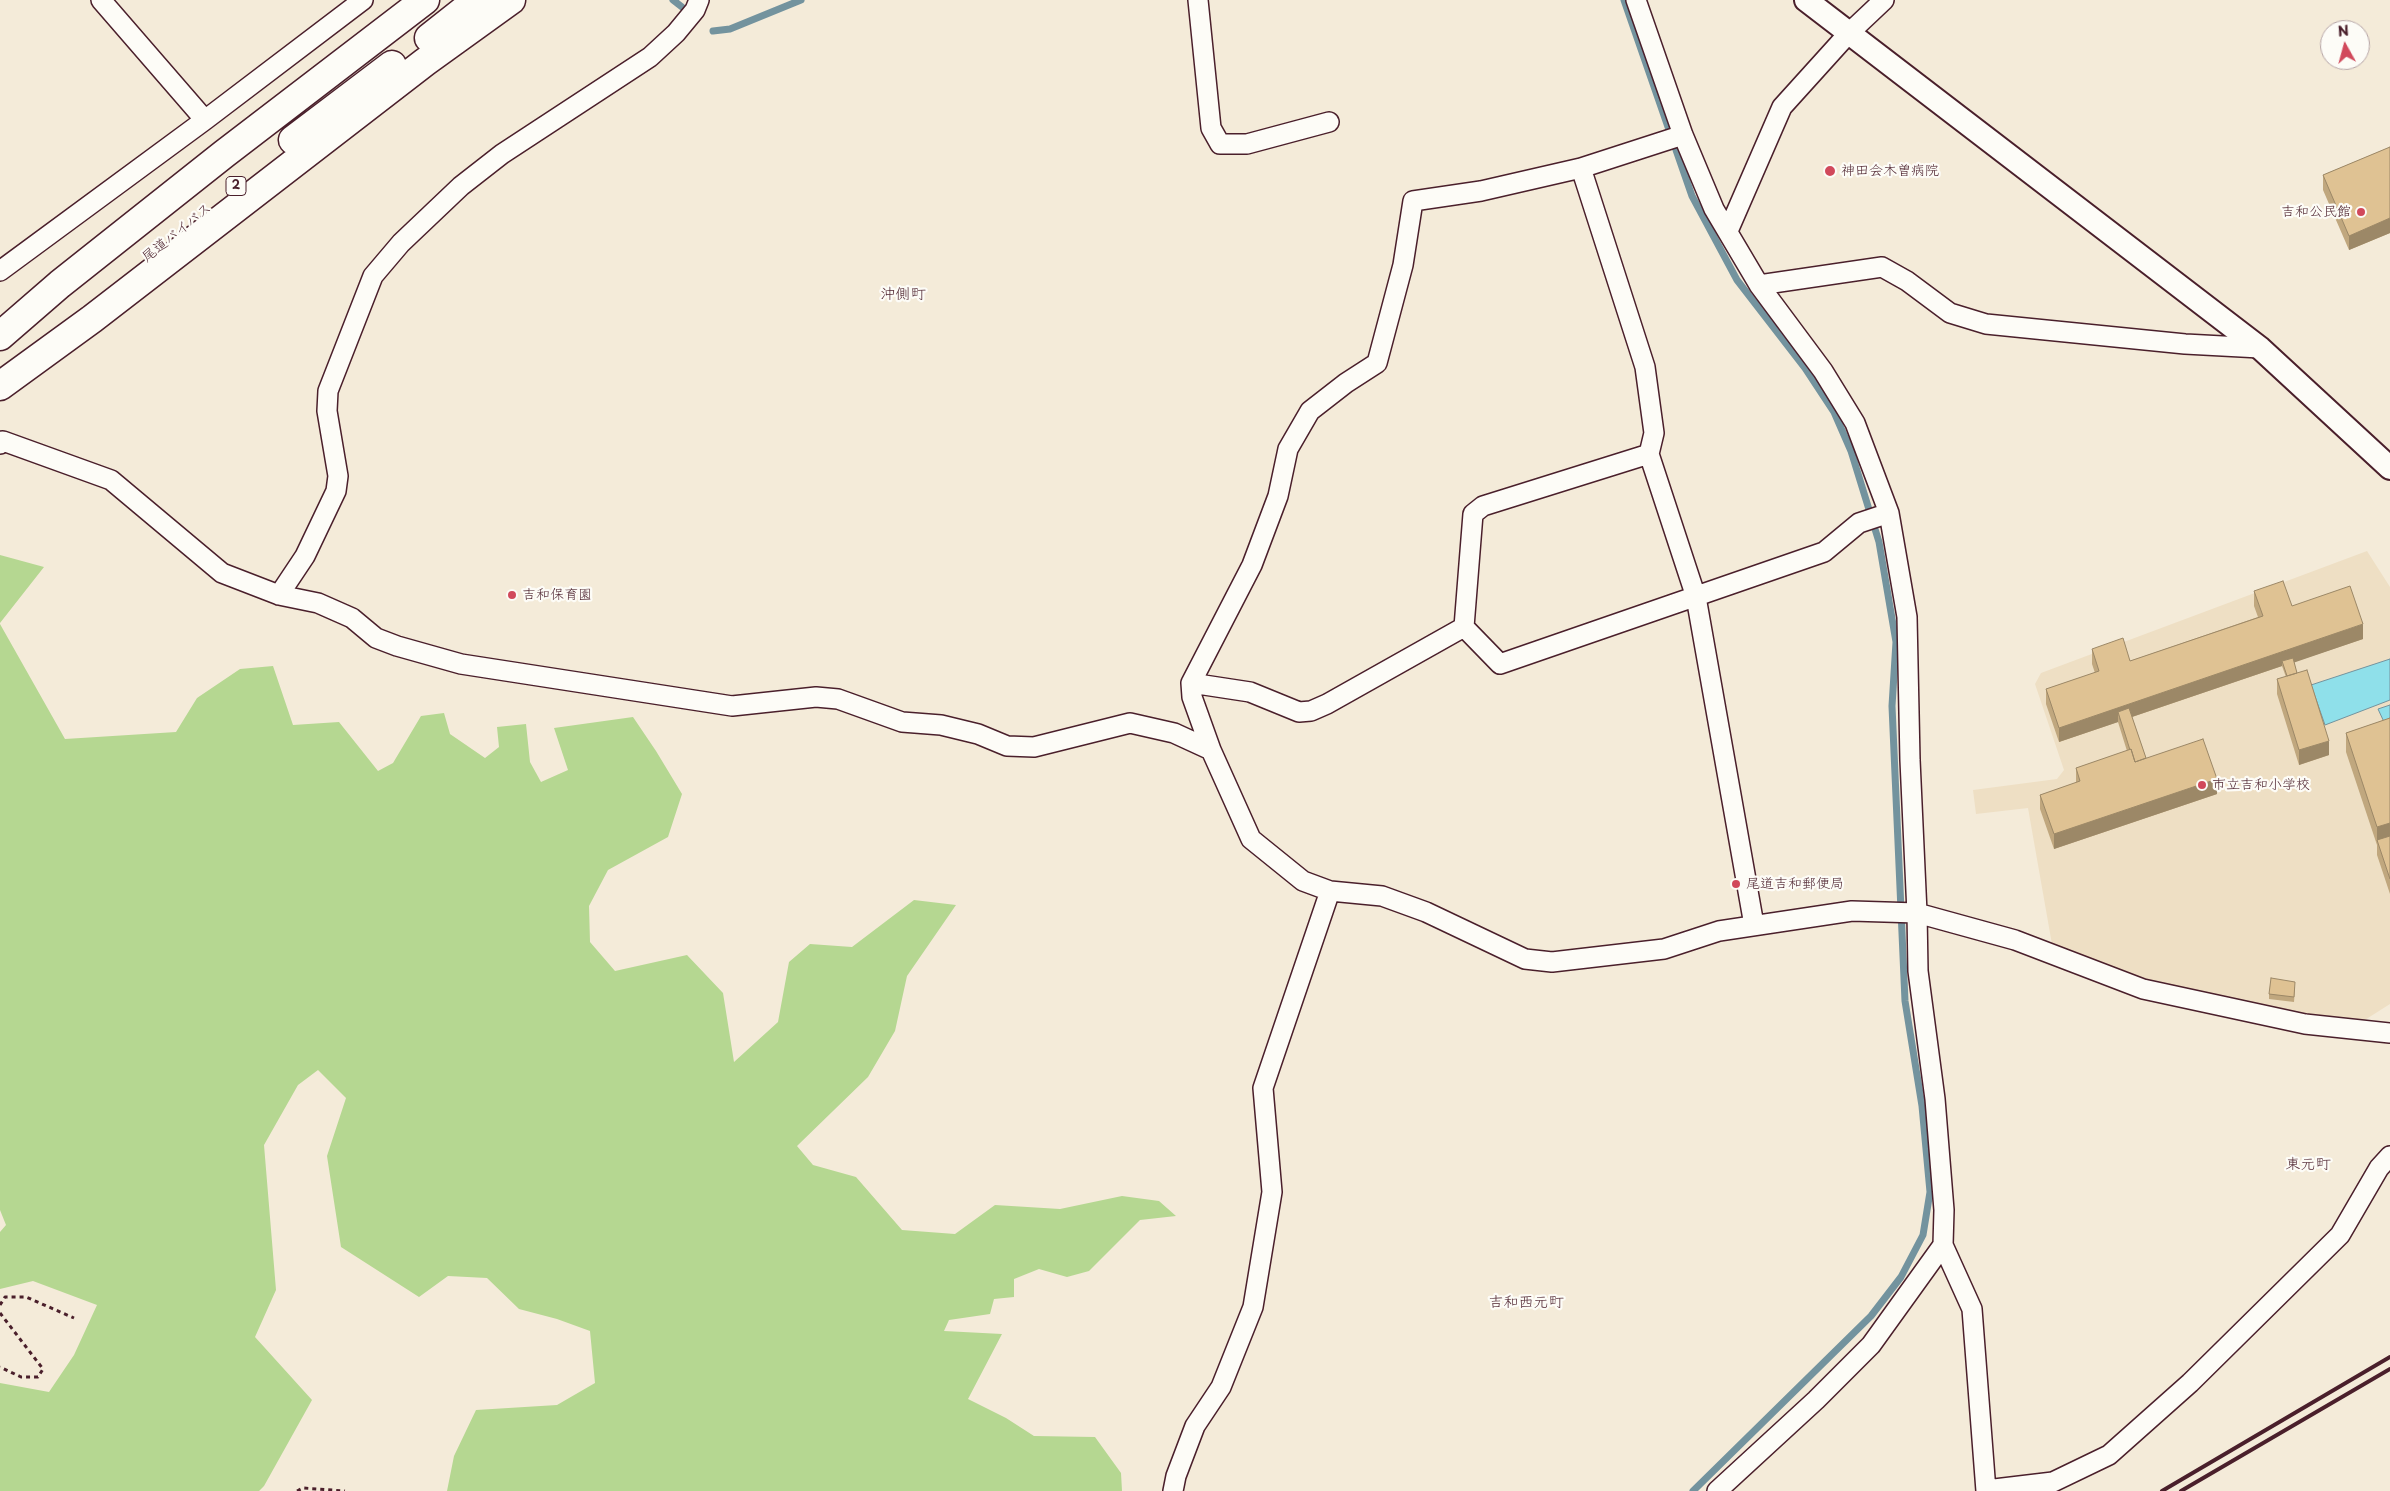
<!DOCTYPE html>
<html>
<head>
<meta charset="utf-8">
<style>
  body { margin:0 }
  #map { position:relative; width:2390px; height:1491px; overflow:hidden; background:#f4ebd9; font-family:"Playpen Sans",sans-serif }
  canvas { display:block }
  .north { position:absolute; left:2320px; top:20px; width:50px; height:50px; box-sizing:border-box; background:#fdfcf7; border:1px solid #b5a4a5; border-radius:50%; rotate:353deg; font-size:14px; font-weight:700; line-height:20px; text-align:center; color:#4a1f2b }
  .north::after { content:''; display:block; margin:auto; width:18px; height:22px; background:#d1495b; clip-path:polygon(50% 0,100% 100%,50% 72%,0 100%) }
</style>
</head>
<body>
<div id="map">
<canvas width="2390" height="1491"></canvas>
<div class="north">N</div>
</div>
<script>
const ctx = document.querySelector('canvas').getContext('2d');
ctx.lineJoin = 'round';
function paint(path, color) {
  ctx.fillStyle = color;
  ctx.fill(path, 'evenodd');
}
function toPath(rows) {
  const path = new Path2D();
  for (const r of rows) {
    path.moveTo(r[0], r[1]);
    for (let i = 2; i < r.length; i += 2) path.lineTo(r[i], r[i + 1]);
  }
  return path;
}
function stroke(path, color, width, dash) {
  ctx.strokeStyle = color;
  ctx.lineWidth = width;
  ctx.lineCap = dash ? 'butt' : 'round';
  ctx.setLineDash(dash || []);
  ctx.stroke(path);
}
function label(font, color, halo, rows, align = 'center') {
  ctx.font = font + ' "Playpen Sans","Klee One",sans-serif';
  ctx.lineWidth = 4.5;
  ctx.setLineDash([]);
  ctx.textBaseline = 'middle';
  ctx.strokeStyle = halo;
  ctx.fillStyle = color;
  for (const [text, x, y, turn = 0] of rows) {
    ctx.save();
    ctx.translate(x, y);
    ctx.rotate((+turn || 0) * Math.PI / 180);
    ctx.textAlign = isNaN(turn) ? turn : align;
    if (halo) ctx.strokeText(text, 0, 0);
    ctx.fillText(text, 0, 0);
    ctx.restore();
  }
}
const built = toPath([
  [2367,551,2390,587,2390,1004,2360,1023,2278,1013,2146,983,2053,950,2028,808,1976,814,1973,790,2057,779,2064,770,2035,684,2041,673]
]);
const green = toPath([
  [0,555,44,567,0,623],
  [0,624,65,739,176,732,197,698,240,669,273,666,293,725,339,722,378,771,393,763,421,716,444,713,450,734,485,758,499,747,497,727,526,724,530,762,541,782,568,770,554,728,633,717,656,751,682,794,668,837,608,870,589,906,590,942,615,971,687,955,723,993,734,1062,778,1022,789,962,810,944,852,947,914,900,956,905,907,976,895,1031,868,1077,797,1146,813,1165,856,1177,902,1230,955,1234,995,1205,1060,1209,1122,1196,1159,1201,1176,1216,1140,1220,1089,1271,1067,1277,1039,1269,1014,1279,1014,1297,994,1299,990,1314,949,1320,944,1331,1002,1334,968,1399,1006,1418,1034,1436,1095,1437,1121,1473,1122,1491,447,1491,454,1456,476,1410,557,1405,595,1383,590,1331,557,1319,519,1309,487,1278,448,1276,419,1297,341,1247,327,1156,346,1098,318,1070,298,1085,264,1145,276,1290,255,1337,312,1400,264,1486,259,1491,0,1491,0,1383,49,1392,74,1355,97,1305,33,1281,0,1289,0,1232,6,1225,0,1210]
]);
const water = toPath([
  [2390,659,2390,700,2325,725,2311,685,2390,659],
  [2390,705,2390,720,2384,722,2378,709,2390,705]
]);
const stream = toPath([
  [673,0,682,7],
  [1624,0,1692,196,1737,280,1805,368,1834,412,1851,451,1879,542,1896,642,1892,706,1905,1001,1922,1106,1930,1192,1923,1235,1901,1277,1871,1316,1693,1491],
  [713,31,730,29,801,0]
]);
const path = toPath([
  [0,1305,5,1297,26,1297,74,1318],
  [0,1313,43,1369,38,1377,21,1377,0,1367],
  [297,1491,303,1488,345,1491]
]);
const minor = toPath([
  [101,0,205,120],
  [1198,0,1211,128,1220,144,1247,144,1329,122],
  [1636,0,1683,135,1714,209,1759,285,1823,371,1855,423,1889,513,1907,617,1910,760,1917,913,1918,971,1935,1099,1944,1210,1943,1245,1972,1309,1986,1491],
  [1683,135,1581,168,1481,191,1413,201,1403,265,1377,363,1346,383,1310,411,1288,449,1278,496,1252,565,1191,683,1192,697,1211,750,1251,839,1303,881,1330,891,1382,896,1426,912,1525,959,1552,962,1664,949,1719,931,1852,911,1917,913,2015,940,2143,989,2305,1024,2390,1033],
  [1581,168,1645,367,1654,433,1649,454,1696,597,1754,925],
  [1728,231,1782,107,1848,34,1884,0],
  [0,271,205,120,363,0],
  [1759,285,1882,267,1907,281,1950,313,1986,324,2185,344,2260,348],
  [0,444,3,441,111,480,222,573,279,595,318,603,352,618,376,638,397,646,461,664,732,706,816,697,838,699,902,722,941,725,978,734,1007,746,1034,747,1130,723,1174,733,1211,750],
  [1649,454,1483,506,1473,514,1464,627,1500,664,1824,552,1859,523,1889,513],
  [279,595,305,556,336,491,338,476,327,411,328,391,373,276,401,243,461,186,502,154,650,57,676,33,695,10,699,0],
  [1191,683,1250,692,1299,712,1311,711,1327,704,1464,627],
  [1986,1490,2053,1482,2109,1455,2190,1383,2340,1235,2379,1168,2390,1156],
  [1173,1491,1176,1476,1195,1426,1221,1387,1253,1307,1272,1192,1263,1088,1330,891],
  [1717,1491,1816,1400,1871,1345,1943,1245]
]);
const tertiary = toPath([
  [1806,0,2260,348,2390,468]
]);
const motorway = toPath([
  [429,38,477,0],
  [293,140,392,65],
  [0,336,60,284,224,154,425,0],
  [0,386,92,319,425,62,511,0]
]);
const rail = toPath([
  [2162,1491,2390,1357],
  [2181,1491,2390,1369]
]);
const wall = toPath([
  [2390,147,2390,233,2349,250,2323,190,2323,175],
  [2254,591,2292,606,2363,639,2294,662,2297,673,2329,755,2299,765,2277,694,2277,679,2286,677,2282,666,2132,717,2146,758,2217,794,2054,849,2040,809,2040,795,2076,783,2076,768,2127,751,2118,722,2059,742,2046,704,2046,689,2095,673,2092,664,2092,649,2130,661,2258,617,2254,606],
  [2390,718,2390,894,2377,855,2377,845,2346,752,2346,733],
  [2295,987,2294,1002,2269,999,2269,994]
]);
const shadedWall = toPath([
  [2390,218,2390,233,2349,250,2349,236],
  [2363,624,2363,639,2284,666,2282,661,2282,666,2120,721,2118,712,2118,722,2059,742,2059,728],
  [2329,741,2329,755,2299,765,2299,750],
  [2217,779,2217,794,2054,849,2054,834],
  [2390,823,2390,842,2377,842,2377,827]
]);
const building = toPath([
  [2390,147,2390,218,2349,236,2323,175,2390,147],
  [2283,581,2292,606,2350,586,2363,624,2059,728,2046,689,2099,671,2092,649,2123,638,2130,661,2263,616,2254,591,2283,581],
  [2293,658,2297,673,2287,676,2282,661,2293,658],
  [2307,670,2329,741,2299,750,2277,679,2307,670],
  [2129,708,2146,758,2135,762,2131,749,2130,750,2118,712,2129,708],
  [2390,718,2390,823,2377,827,2346,733,2390,718],
  [2203,739,2217,779,2054,834,2040,795,2080,781,2076,768,2131,749,2135,762,2203,739],
  [2390,836,2390,879,2377,840,2390,836],
  [2271,978,2295,982,2294,997,2269,994,2271,978]
]);
const markers = [
  [1830,171,6,"#d1495b"],
  [2361,212,5,"#d1495b"],
  [512,595,5,"#d1495b"],
  [2202,785,5,"#d1495b"],
  [1736,884,5,"#d1495b"]
];
const shields = [
  [236,186,20]
];
const shieldNames = [
  ["2",236,186]
];
const poiNames = [
  ["神田会木曽病院",1841,171],
  ["吉和公民館",2351,212,"right"],
  ["吉和保育園",522,595],
  ["市立吉和小学校",2212,785],
  ["尾道吉和郵便局",1746,884]
];
const streetNames = [
  ["尾道バイパス",177,233,-39]
];
const neighbourhoodNames = [
  ["沖側町",903,295],
  ["東元町",2308,1165],
  ["吉和西元町",1526,1303]
];
paint(built, '#eedfc4');
paint(green, '#b5d791');
paint(water, '#8fe0ea');
stroke(water, '#73939e', 1);
stroke(stream, '#73939e', 7);
stroke(minor, '#4a1f2b', 22);
stroke(tertiary, '#4a1f2b', 26);
stroke(motorway, '#4a1f2b', 31);
stroke(path, '#4a1f2b', 3, [4, 4]);
stroke(minor, '#fdfcf7', 19);
stroke(tertiary, '#fdfcf7', 22);
stroke(motorway, '#fdfcf7', 28);
stroke(rail, '#4a1f2b', 4);
paint(wall, '#c0a77e');
paint(shadedWall, '#9c8867');
paint(building, '#dfc293');
stroke(building, '#9c8867', 1);
for (const [x, y, r, color] of markers) {
  const dot = new Path2D();
  dot.arc(x, y, r, 0, 2 * Math.PI);
  ctx.fillStyle = color;
  ctx.fill(dot);
  stroke(dot, '#fdfcf7', 2);
}
for (const [x, y, w] of shields) {
  const box = new Path2D();
  box.roundRect(x - w / 2, y - 9.5, w, 19, 4);
  ctx.fillStyle = '#fdfcf7';
  ctx.fill(box);
  stroke(box, '#4a1f2b', 1);
}
label('bold 12px', '#4a1f2b', null, shieldNames);
label('14px', '#4a1f2b', '#fdfcf7', poiNames, 'left');
label('14px', '#4a1f2b', '#fdfcf7', streetNames);
label('15px', '#4a1f2b', '#fdfcf7', neighbourhoodNames);
</script>
</body>
</html>
